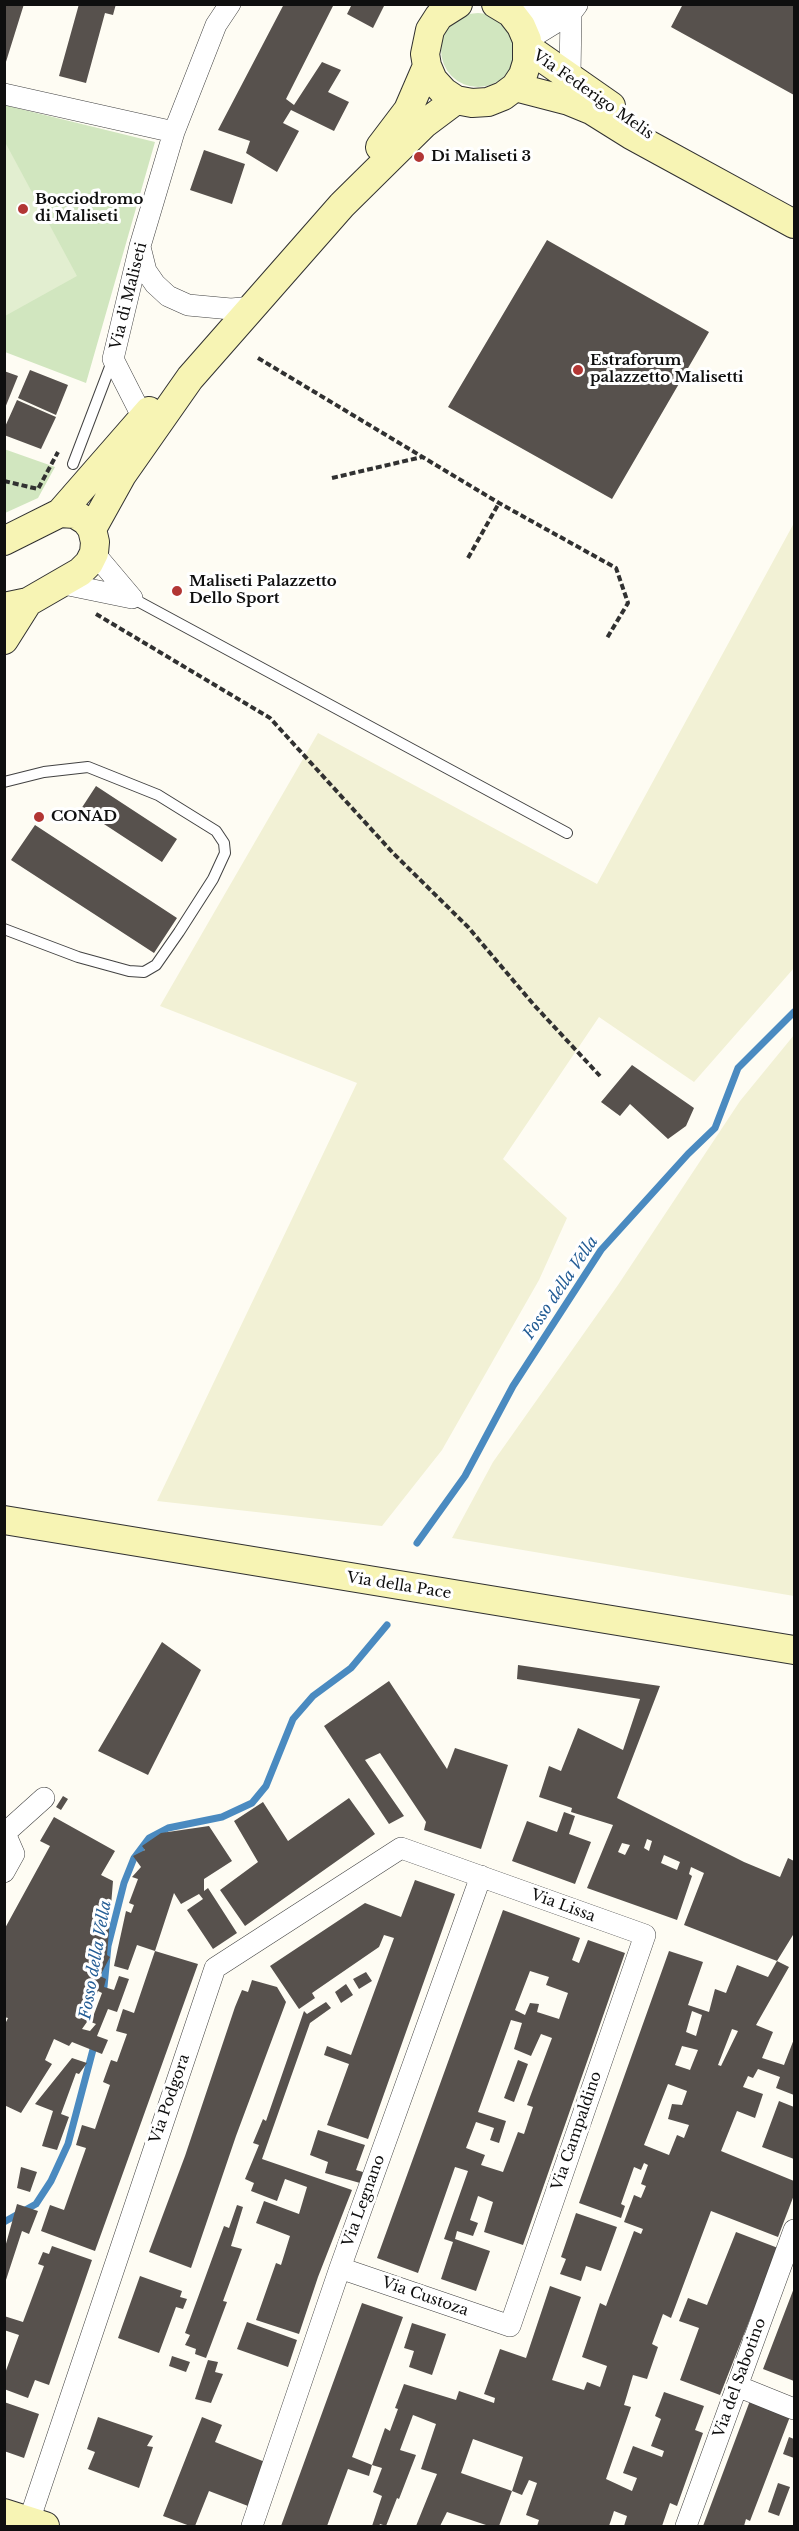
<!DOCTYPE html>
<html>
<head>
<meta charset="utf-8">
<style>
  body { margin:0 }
  #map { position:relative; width:799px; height:2531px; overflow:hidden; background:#fefcf3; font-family:"Libre Baskerville",serif }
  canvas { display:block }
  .frame { position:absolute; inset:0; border:6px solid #0f0f0f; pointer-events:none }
</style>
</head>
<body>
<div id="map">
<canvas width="799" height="2531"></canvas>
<div class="frame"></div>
</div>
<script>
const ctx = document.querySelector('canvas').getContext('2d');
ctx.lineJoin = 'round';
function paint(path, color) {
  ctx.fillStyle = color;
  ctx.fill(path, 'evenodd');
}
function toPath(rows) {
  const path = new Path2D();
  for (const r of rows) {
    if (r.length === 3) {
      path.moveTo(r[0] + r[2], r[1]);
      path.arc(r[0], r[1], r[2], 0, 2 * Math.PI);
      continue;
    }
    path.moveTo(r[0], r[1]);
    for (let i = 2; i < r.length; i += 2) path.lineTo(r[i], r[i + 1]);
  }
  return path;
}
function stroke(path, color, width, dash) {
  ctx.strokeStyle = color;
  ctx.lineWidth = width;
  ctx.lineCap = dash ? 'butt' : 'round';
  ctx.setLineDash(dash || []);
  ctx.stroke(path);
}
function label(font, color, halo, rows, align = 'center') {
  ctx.font = font + ' "Libre Baskerville",serif';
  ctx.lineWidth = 6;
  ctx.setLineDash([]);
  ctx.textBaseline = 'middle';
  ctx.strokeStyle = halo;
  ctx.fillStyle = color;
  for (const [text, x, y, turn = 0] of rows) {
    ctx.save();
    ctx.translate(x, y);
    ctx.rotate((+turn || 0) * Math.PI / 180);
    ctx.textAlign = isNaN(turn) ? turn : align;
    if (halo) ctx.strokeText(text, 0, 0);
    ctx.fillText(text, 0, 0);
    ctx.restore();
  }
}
const farmland = toPath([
  [794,523,794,968,694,1082,599,1017,503,1159,567,1218,539,1280,442,1450,382,1526,157,1501,357,1083,160,1006,318,733,597,884],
  [794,1035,794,1596,452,1538,493,1462,618,1285,740,1101]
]);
const green = toPath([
  [478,50,37],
  [4,105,155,142,86,383,5,352],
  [4,449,55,467,38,498,5,513]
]);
const pitch = toPath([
  [5,142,77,276,5,316,4,316]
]);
const stream = toPath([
  [417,1543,465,1476,513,1386,601,1250,688,1154,715,1128,738,1068,794,1012],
  [104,1987,108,1946,124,1883,134,1858,149,1838,168,1828,222,1817,252,1803,266,1786,293,1719,313,1696,351,1668,387,1625],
  [4,2222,36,2204,51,2181,68,2144,95,2042]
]);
const building = toPath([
  [4,4,24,4,5,65,4,65],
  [79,4,116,4,113,15,105,13,86,83,59,76],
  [284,4,334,4,286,99,294,105,322,62,341,70,328,92,349,102,334,131,291,110,283,123,299,131,277,172,246,153,250,141,218,130],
  [352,4,385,4,373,28,347,14],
  [683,4,794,4,794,95,671,27],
  [204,150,245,164,232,204,190,190],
  [547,240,709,332,612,499,448,407],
  [30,370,68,385,56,415,18,398],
  [4,371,18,376,5,408,4,408],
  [17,400,56,417,41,449,4,435,4,429],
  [96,786,177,839,162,862,81,809],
  [35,825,177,918,154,953,11,860],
  [632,1065,694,1108,686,1126,668,1139,630,1104,620,1116,601,1102],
  [162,1642,201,1670,148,1775,98,1751],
  [518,1665,660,1686,617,1798,744,1862,780,1877,788,1858,794,1861,794,1936,793,1935,777,1961,684,1925,704,1873,691,1867,689,1874,692,1876,677,1920,587,1888,613,1825,571,1812,572,1808,539,1797,549,1766,561,1771,578,1728,623,1750,640,1699,517,1679],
  [647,1839,652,1841,649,1851,644,1848],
  [622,1843,630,1845,625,1855,618,1852],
  [664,1855,680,1862,677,1870,661,1863],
  [389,1681,447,1769,455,1748,508,1765,481,1849,424,1830,426,1822,380,1753,365,1760,404,1816,389,1824,324,1726],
  [63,1796,68,1799,61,1810,56,1807],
  [349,1798,375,1834,245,1926,220,1890,258,1862,234,1821,263,1802,288,1841],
  [564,1812,575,1816,569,1834,591,1842,575,1884,512,1861,527,1821,557,1832],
  [54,1817,115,1851,101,1875,113,1881,107,1955,110,1957,100,1976,106,1979,104,1987,114,1990,119,1976,129,1979,117,2012,108,2009,97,2036,108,2040,102,2054,72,2042,69,2046,54,2039,45,2060,52,2064,21,2113,4,2105,4,2026,8,2018,4,2017,4,1930,50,1846,40,1841],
  [98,1991,102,1993,91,2022,96,2024,90,2031,82,2029,89,2019],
  [209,1826,232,1861,204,1879,204,1891,208,1888,237,1933,213,1949,187,1910,203,1899,199,1894,181,1904,174,1893,155,1951,198,1964,95,2251,41,2231,50,2205,64,2210,86,2148,76,2145,82,2125,95,2129,110,2085,103,2082,111,2060,117,2062,127,2034,116,2031,123,2009,134,2013,155,1951,137,1945,128,1970,114,1966,126,1911,131,1913,134,1905,129,1903,138,1879,132,1877,141,1867,133,1856,145,1850,142,1846,161,1833],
  [415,1880,455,1894,368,2139,327,2125,349,2064,324,2055,327,2046,351,2055,394,1938,384,1935,379,1947,312,1993,315,1998,299,2009,270,1966,365,1903,401,1917],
  [503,1910,580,1938,572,1960,579,1963,588,1940,625,1953,523,2245,484,2232,493,2202,478,2196,470,2220,478,2223,473,2236,457,2231,455,2239,490,2251,476,2291,441,2279,453,2242,444,2239,468,2171,455,2167,418,2273,377,2258],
  [530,1971,549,1977,546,1985,568,1993,559,2019,537,2012,539,2004,530,2003,525,2015,515,2010],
  [511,2020,522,2023,514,2049,531,2056,541,2034,552,2038,527,2105,533,2107,524,2134,518,2132,503,2172,481,2165,485,2155,466,2148,476,2122,494,2128,490,2140,499,2143,506,2121,478,2112],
  [669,1951,703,1962,688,2005,709,2012,715,1989,726,1993,737,1965,768,1977,777,1961,789,1967,756,2025,773,2032,762,2058,784,2065,794,2039,794,2095,776,2088,780,2077,758,2069,753,2078,748,2076,743,2087,763,2094,755,2118,737,2111,721,2151,794,2181,794,2195,778,2237,711,2211,671,2318,663,2314,652,2344,658,2347,647,2379,633,2375,624,2405,631,2407,606,2479,632,2491,637,2478,623,2473,633,2446,662,2457,664,2451,651,2446,661,2419,655,2416,664,2392,704,2406,695,2430,703,2433,677,2506,670,2503,662,2526,624,2526,627,2516,614,2511,609,2526,537,2526,539,2520,526,2515,537,2483,529,2480,522,2495,512,2491,523,2457,473,2439,461,2473,512,2491,499,2526,489,2526,447,2512,440,2526,416,2526,437,2474,421,2469,436,2424,413,2415,400,2450,416,2455,399,2499,397,2498,386,2526,380,2524,379,2526,372,2526,382,2496,373,2492,382,2468,372,2465,385,2428,390,2431,398,2409,395,2408,404,2384,456,2400,459,2391,494,2403,495,2398,484,2394,500,2349,526,2358,550,2286,581,2297,552,2380,584,2390,587,2382,600,2387,607,2366,582,2357,600,2303,606,2306,634,2231,641,2234,643,2229,624,2222,634,2195,641,2198,646,2186,641,2184,648,2165,644,2163,641,2170,634,2167,621,2204,625,2206,621,2218,579,2203],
  [692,2011,702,2015,696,2036,686,2032],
  [732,2029,738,2031,721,2066,718,2065],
  [682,2046,698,2050,690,2070,675,2065],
  [668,2084,687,2091,682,2105,672,2104,668,2119,689,2125,684,2138,677,2135,669,2155,644,2145],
  [366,1972,372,1981,359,1989,353,1979],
  [252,1980,277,1987,286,2002,236,2136,191,2268,149,2252,185,2156,235,2007,242,1990,248,1992],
  [346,1984,353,1995,341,2003,335,1992],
  [326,2002,331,2008,310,2023,262,2159,352,2190,318,2277,299,2334,256,2320,276,2263,281,2265,290,2236,256,2223,264,2201,299,2214,307,2187,285,2179,277,2201,251,2191,254,2183,245,2179,259,2145,253,2143,263,2119,266,2121,304,2011,307,2014],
  [72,2058,87,2063,79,2074,76,2073,61,2114,69,2117,57,2150,42,2146,53,2111,35,2104],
  [518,2060,528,2064,514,2102,504,2098],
  [779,2101,794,2107,794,2159,762,2147],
  [318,2130,365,2145,356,2170,363,2172,360,2183,325,2173,328,2162,310,2155],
  [21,2167,37,2172,30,2192,17,2188],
  [17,2204,38,2211,29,2234,22,2231,5,2283,4,2251],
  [237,2205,243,2207,231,2246,242,2249,223,2301,227,2302,206,2358,195,2354,196,2349,185,2345,190,2335,185,2333,224,2226,229,2228],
  [576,2213,617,2227,601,2271,586,2266,581,2281,560,2274,566,2259,561,2257],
  [736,2232,778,2248,720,2395,680,2380,699,2328,679,2321,688,2298,707,2305],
  [52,2246,92,2260,49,2385,35,2380,28,2398,4,2389,4,2376,19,2335,4,2330,4,2316,23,2322,44,2266,38,2264,43,2252,49,2254],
  [140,2276,182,2291,180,2297,187,2299,183,2309,176,2307,159,2353,118,2338],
  [794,2288,794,2381,763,2369],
  [362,2303,403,2317,352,2457,372,2465,369,2476,348,2469,327,2526,281,2526],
  [247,2322,297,2340,288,2367,237,2349],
  [412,2323,446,2334,432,2375,409,2367,414,2351,404,2348],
  [172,2356,190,2362,186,2372,169,2366],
  [208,2360,218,2362,215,2372,223,2374,211,2403,195,2399],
  [751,2398,791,2414,750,2521,746,2519,744,2526,703,2526],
  [4,2402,39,2414,24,2458,4,2451],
  [98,2417,153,2436,147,2446,153,2447,139,2488,88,2469,95,2452,87,2449],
  [202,2417,222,2425,215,2442,265,2462,248,2506,209,2491,195,2526,190,2526,163,2516],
  [789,2437,794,2439,794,2458,783,2454],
  [778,2483,790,2487,779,2516,768,2512]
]);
const path = toPath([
  [258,358,499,503,616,568,628,603,607,638],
  [332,478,422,457],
  [4,481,38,489,58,452],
  [468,558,499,503],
  [96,614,270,718,393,853,468,927,534,1005,600,1076]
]);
const lane = toPath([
  [73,464,113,359],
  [132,598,567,833],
  [4,782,44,772,88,767,158,795,216,831,224,843,225,853,213,879,179,932,156,965,144,972,129,971,78,957,4,929]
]);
const street = toPath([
  [511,13,570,13],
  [527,40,571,13,577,5],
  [570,76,571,13],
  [4,94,174,132],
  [140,247,146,271,155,284,168,296,188,305,231,309,253,307],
  [142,416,113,359,140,246,174,132,216,25,230,4],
  [94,553,132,598],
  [59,583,132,598],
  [4,1831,14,1854,4,1872],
  [5,1833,44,1798],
  [737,2386,794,2409],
  [29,2521,215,1968,401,1848,645,1935,510,2326,340,2268],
  [252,2526,340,2268,481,1876],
  [686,2526,794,2230]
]);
const secondary = toPath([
  [458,4,439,16,430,30,425,54,427,66,433,80,444,92,456,100,472,103,488,102,503,96,515,87,523,75,527,62,527,40,521,26,511,13,496,4],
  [528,48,611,106],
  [515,87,569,101,591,110,631,135,794,224],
  [380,147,408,110,427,66],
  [60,513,149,411],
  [92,529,122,475,190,378,342,205,424,124,456,100],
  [4,541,60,513,75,514,86,521,92,529,95,542,94,553,89,563,80,572,28,602,4,607],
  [4,640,28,602],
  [4,1520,794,1650],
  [4,2513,45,2526]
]);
const markers = [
  [419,157,6,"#b23634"],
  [23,209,6,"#b23634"],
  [578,370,6,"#b23634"],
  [177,591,6,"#b23634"],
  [39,817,6,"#b23634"]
];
const streetNames = [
  ["Via Federigo Melis",593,95,35],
  ["Via di Maliseti",129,296,-76],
  ["Via della Pace",399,1586,9],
  ["Via Lissa",563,1906,20],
  ["Via Podgora",170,2099,-71],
  ["Via Campaldino",577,2131,-71],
  ["Via Legnano",364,2201,-70],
  ["Via Custoza",425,2297,19],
  ["Via del Sabotino",740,2378,-70]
];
const poiNames = [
  ["Di Maliseti 3",431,157],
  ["Bocciodromo",35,200],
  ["di Maliseti",35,217],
  ["Estraforum",590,361],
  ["palazzetto Malisetti",590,378],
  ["Maliseti Palazzetto",189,582],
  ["Dello Sport",189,599],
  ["CONAD",51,817]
];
const waterNames = [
  ["Fosso della Vella",561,1288,-56],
  ["Fosso della Vella",96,1960,-80]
];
paint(farmland, '#f2f1d5');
paint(green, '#d1e6bf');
paint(pitch, '#e2eed0');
stroke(stream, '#4a8ac0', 7);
paint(building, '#57514d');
stroke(lane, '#424242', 12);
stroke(street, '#424242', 22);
stroke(secondary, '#313131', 30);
stroke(path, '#313131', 4, [6, 3]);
stroke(lane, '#fff', 10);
stroke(street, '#fff', 21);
stroke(secondary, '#f7f4b4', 28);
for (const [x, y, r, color] of markers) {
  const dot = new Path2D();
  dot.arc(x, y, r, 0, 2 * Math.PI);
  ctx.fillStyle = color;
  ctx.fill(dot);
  stroke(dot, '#fff', 2);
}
label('15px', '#0f0f0f', '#fff', streetNames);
label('bold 15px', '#0f0f0f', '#fff', poiNames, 'left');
label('italic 16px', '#245d95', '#fff', waterNames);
</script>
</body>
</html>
